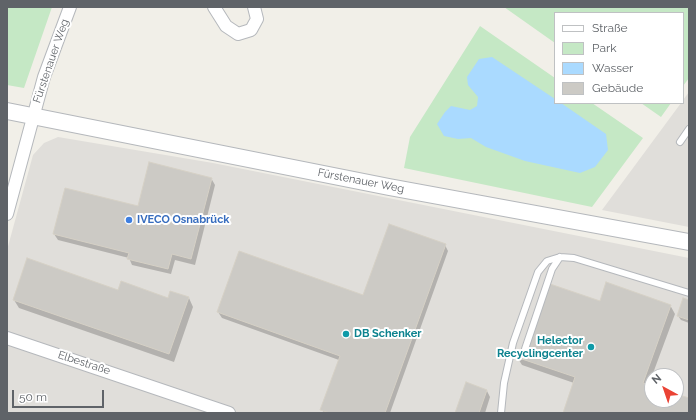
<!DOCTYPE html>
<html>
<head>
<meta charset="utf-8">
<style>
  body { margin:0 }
  #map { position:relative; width:696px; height:420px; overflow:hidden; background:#f1efe8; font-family:Raleway,sans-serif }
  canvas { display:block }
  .frame { position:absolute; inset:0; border:8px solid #5f6368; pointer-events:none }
  .legend { position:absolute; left:554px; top:12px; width:130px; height:92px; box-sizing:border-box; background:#fff; border:1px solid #bfc1c3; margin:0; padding:5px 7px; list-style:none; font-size:12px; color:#5f6368 }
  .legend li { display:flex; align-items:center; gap:8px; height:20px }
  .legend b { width:20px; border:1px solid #bfc1c3 }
  .north { position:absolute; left:644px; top:368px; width:40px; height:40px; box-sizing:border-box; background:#fff; border:1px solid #bfc1c3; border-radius:50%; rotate:320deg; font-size:11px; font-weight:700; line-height:16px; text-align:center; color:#5f6368 }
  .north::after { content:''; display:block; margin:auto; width:14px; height:18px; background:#ea4335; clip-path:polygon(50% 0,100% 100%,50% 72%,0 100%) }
  .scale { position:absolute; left:12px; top:390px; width:92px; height:18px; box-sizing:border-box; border:2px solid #5f6368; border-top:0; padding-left:5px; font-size:12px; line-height:14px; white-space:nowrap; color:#5f6368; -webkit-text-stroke:3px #fff; paint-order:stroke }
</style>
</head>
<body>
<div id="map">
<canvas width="696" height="420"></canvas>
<div class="frame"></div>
<ul class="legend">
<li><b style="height:5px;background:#fff"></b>Straße</li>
<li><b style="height:11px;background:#c5e8c5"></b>Park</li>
<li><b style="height:11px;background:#aadaff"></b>Wasser</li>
<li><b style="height:11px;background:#cccac5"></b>Gebäude</li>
</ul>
<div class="north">N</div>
<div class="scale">50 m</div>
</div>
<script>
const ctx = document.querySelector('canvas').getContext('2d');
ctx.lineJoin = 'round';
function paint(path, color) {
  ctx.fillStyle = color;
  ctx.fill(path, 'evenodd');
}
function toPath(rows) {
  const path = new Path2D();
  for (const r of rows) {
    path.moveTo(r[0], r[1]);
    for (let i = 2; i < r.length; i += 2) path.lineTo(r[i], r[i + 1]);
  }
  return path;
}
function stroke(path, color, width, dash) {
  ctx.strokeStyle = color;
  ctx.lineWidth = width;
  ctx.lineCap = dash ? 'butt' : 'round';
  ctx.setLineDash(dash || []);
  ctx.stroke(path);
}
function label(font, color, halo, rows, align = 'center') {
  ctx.font = font + ' Raleway,sans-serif';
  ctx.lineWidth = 4;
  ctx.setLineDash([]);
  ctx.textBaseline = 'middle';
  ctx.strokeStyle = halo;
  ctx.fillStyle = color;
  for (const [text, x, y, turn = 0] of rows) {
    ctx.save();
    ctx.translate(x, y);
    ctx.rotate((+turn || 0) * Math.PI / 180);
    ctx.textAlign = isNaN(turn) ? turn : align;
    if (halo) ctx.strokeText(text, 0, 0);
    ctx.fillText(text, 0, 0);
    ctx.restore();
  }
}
const industrial = toPath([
  [689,92,689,227,602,210,681,103,683,103,683,100],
  [58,137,213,163,689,258,689,413,7,413,7,250,33,155,44,143],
  [652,376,676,376,676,400,652,400]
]);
const green = toPath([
  [7,7,52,7,24,88,7,85],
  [504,7,689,7,689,78,683,86,683,13,555,13,555,43],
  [480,26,555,78,555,103,592,103,643,138,592,207,404,168,410,137],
  [641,103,671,103,661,117]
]);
const water = toPath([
  [492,57,555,99,555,103,561,103,606,134,608,150,595,167,580,173,525,161,486,147,471,138,458,139,444,136,437,124,445,112,451,106,470,110,477,106,478,97,468,85,467,77,479,59]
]);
const shadow = toPath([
  [211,178,215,185,195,265,175,260,171,274,132,265,129,258,58,240,54,234,139,207],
  [445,245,448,251,390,413,324,413,322,409,339,360,222,318,218,312,364,297],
  [119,291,169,299,189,298,193,307,174,362,19,308,14,300],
  [689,301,689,323,681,320,678,316],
  [600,303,670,305,675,314,652,376,650,386,652,387,652,400,676,400,676,395,689,399,689,413,564,413,574,383,522,365,517,357],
  [467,384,487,391,490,397,485,413,456,413]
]);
const building = toPath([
  [149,162,212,178,191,259,172,254,168,269,127,259,129,253,53,234,65,188,138,206,149,162],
  [389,224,446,244,385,413,330,413,320,410,340,356,217,312,239,251,363,295,389,224],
  [27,258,118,290,121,281,168,298,170,291,189,297,169,354,13,300,27,258],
  [606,282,671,305,643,383,652,386,652,400,676,400,676,394,689,398,689,413,563,413,575,377,516,357,529,345,550,284,600,301,606,282],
  [683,298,689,300,689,320,677,316,683,298],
  [466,382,487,390,479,413,455,413,466,382]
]);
const service = toPath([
  [680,142,689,129],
  [525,349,552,269,560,257],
  [501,413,504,383,513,343,538,272,547,261,560,257,574,258,689,293]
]);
const minor = toPath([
  [214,7,226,26,238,34,251,30,257,19,254,7],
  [7,214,44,77,70,7],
  [7,338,229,413]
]);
const tertiary = toPath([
  [7,111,389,187,689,242]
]);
const markers = [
  [129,220,4,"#3f7fe0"],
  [346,334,4,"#0f9aa8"],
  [591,347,4,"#0f9aa8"]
];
const streetNames = [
  ["Fürstenauer Weg",51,61,-71],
  ["Fürstenauer Weg",361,181,11],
  ["Elbestraße",84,363,18]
];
const shopNames = [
  ["IVECO Osnabrück",137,220]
];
const cultureNames = [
  ["DB Schenker",354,334],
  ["Helector",583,341,"right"],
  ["Recyclingcenter",583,354,"right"]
];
paint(industrial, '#e0deda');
paint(green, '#c5e8c5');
paint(water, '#aadaff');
paint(shadow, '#0003');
paint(building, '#cccac5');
stroke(building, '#d6d1c6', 1);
stroke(service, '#b5b8bc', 8);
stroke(minor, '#b5b8bc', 14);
stroke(tertiary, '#b5b8bc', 18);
stroke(service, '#fff', 6);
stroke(minor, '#fff', 12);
stroke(tertiary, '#fff', 16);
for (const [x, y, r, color] of markers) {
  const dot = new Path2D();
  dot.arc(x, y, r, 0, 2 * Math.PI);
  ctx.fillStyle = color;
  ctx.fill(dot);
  stroke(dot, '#fff', 1.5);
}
label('11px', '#5f6368', '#fff', streetNames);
label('bold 11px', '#366cbe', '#fff', shopNames, 'left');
label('bold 11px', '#0d838f', '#fff', cultureNames, 'left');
</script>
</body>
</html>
